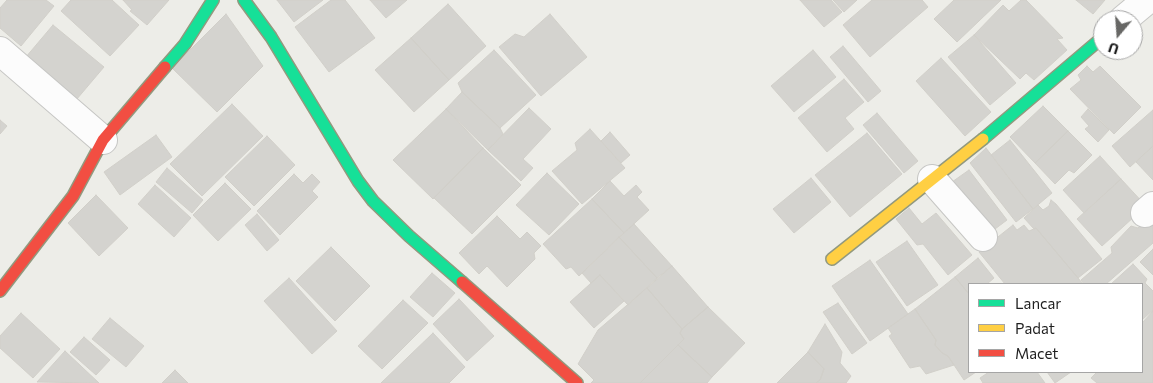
<!DOCTYPE html>
<html>
<head>
<meta charset="utf-8">
<style>
  body { margin:0 }
  #map { position:relative; width:1153px; height:383px; overflow:hidden; background:#edede8; font-family:Commissioner,sans-serif }
  canvas { display:block }
  .legend { position:absolute; left:968px; top:283px; width:175px; height:90px; box-sizing:border-box; background:#fff; border:1px solid #a5a5a5; margin:0; padding:6px 9px; list-style:none; font-size:15px; color:#1f1f1f }
  .legend li { display:flex; align-items:center; gap:10px; height:25px }
  .legend b { width:25px; border:1px solid #a5a5a5 }
  .north { position:absolute; left:1093px; top:10px; width:50px; height:50px; box-sizing:border-box; background:#fff; border:1px solid #a5a5a5; border-radius:50%; rotate:198deg; font-size:14px; font-weight:700; line-height:20px; text-align:center; color:#1f1f1f }
  .north::after { content:''; display:block; margin:auto; width:18px; height:22px; background:#676765; clip-path:polygon(50% 0,100% 100%,50% 72%,0 100%) }
</style>
</head>
<body>
<div id="map">
<canvas width="1153" height="383"></canvas>
<ul class="legend">
<li><b style="height:6px;background:#16e098"></b>Lancar</li>
<li><b style="height:6px;background:#ffcf43"></b>Padat</li>
<li><b style="height:6px;background:#f24e42"></b>Macet</li>
</ul>
<div class="north">U</div>
</div>
<script>
const ctx = document.querySelector('canvas').getContext('2d');
ctx.lineJoin = 'round';
function paint(path, color) {
  ctx.fillStyle = color;
  ctx.fill(path, 'evenodd');
}
function toPath(rows) {
  const path = new Path2D();
  for (const r of rows) {
    path.moveTo(r[0], r[1]);
    for (let i = 2; i < r.length; i += 2) path.lineTo(r[i], r[i + 1]);
  }
  return path;
}
function stroke(path, color, width, dash) {
  ctx.strokeStyle = color;
  ctx.lineWidth = width;
  ctx.lineCap = dash ? 'butt' : 'round';
  ctx.setLineDash(dash || []);
  ctx.stroke(path);
}
const building = toPath([
  [7,0,46,0,54,6,21,46,0,28,0,8,7,0],
  [71,0,112,0,139,25,110,56,61,11,71,0],
  [123,0,169,0,147,25,130,11,132,10,123,0],
  [277,0,323,0,294,22,277,0],
  [331,0,345,0,375,38,329,72,295,27,331,0],
  [370,0,407,0,386,18,370,0],
  [800,0,831,0,842,12,824,27,800,0],
  [833,0,857,0,844,12,833,0],
  [872,0,922,0,928,7,870,57,843,25,872,0],
  [954,0,1001,0,957,42,934,19,954,0],
  [1021,0,1026,0,1063,38,1057,39,1067,50,1034,80,1026,73,1020,79,974,35,1003,5,1009,11,1021,0],
  [1076,0,1105,0,1093,14,1076,0],
  [448,4,486,46,449,80,411,38,448,4],
  [226,14,263,66,217,112,172,68,226,14],
  [550,14,587,57,541,96,499,47,515,34,524,37,550,14],
  [53,25,104,67,71,106,20,64,53,25],
  [974,35,1016,83,990,105,948,57,974,35],
  [411,38,449,80,414,112,375,70,411,38],
  [843,46,881,91,868,102,830,57,843,46],
  [494,50,536,95,500,128,462,92,458,83,494,50],
  [813,50,836,77,794,112,771,86,813,50],
  [941,58,991,112,965,136,916,81,941,58],
  [1087,66,1093,72,1100,66,1141,107,1114,134,1070,89,1081,80,1078,75,1087,66],
  [844,79,864,102,845,118,854,129,827,152,798,118,844,79],
  [462,92,500,128,503,134,488,150,446,109,462,92],
  [232,104,263,136,202,196,170,164,232,104],
  [1043,106,1068,131,1035,163,1010,137,1043,106],
  [529,108,551,129,523,159,533,168,521,181,488,150,529,108],
  [446,109,483,148,433,199,393,160,446,109],
  [1088,109,1109,130,1098,142,1085,129,1089,126,1081,117,1088,109],
  [1153,110,1153,146,1130,167,1112,146,1153,110],
  [877,113,918,161,904,173,863,125,877,113],
  [0,120,7,126,0,134,0,120],
  [590,129,625,168,582,204,552,171,577,150,575,143,590,129],
  [1068,131,1092,155,1074,173,1069,170,1055,184,1035,163,1068,131],
  [610,132,630,155,621,163,601,141,610,132],
  [867,133,902,174,850,217,815,175,867,133],
  [156,135,172,157,120,195,104,172,156,135],
  [267,136,295,165,254,206,225,177,267,136],
  [1010,140,1052,193,1033,209,991,155,1010,140],
  [1153,146,1153,180,1136,162,1153,146],
  [483,148,521,185,472,234,434,198,483,148],
  [986,148,1033,209,1016,222,970,163,986,148],
  [1100,156,1121,179,1084,213,1063,190,1100,156],
  [167,168,203,200,192,213,156,182,167,168],
  [969,170,1007,220,991,232,952,182,969,170],
  [547,173,579,204,549,235,516,205,547,173],
  [294,174,303,183,312,174,320,182,312,191,318,197,280,235,257,211,294,174],
  [811,178,831,202,794,233,773,209,811,178],
  [1121,179,1146,206,1102,246,1077,219,1121,179],
  [610,181,624,196,636,185,642,192,637,197,649,210,624,233,592,199,610,181],
  [225,183,251,209,218,241,193,215,225,183],
  [155,185,191,218,174,237,138,204,155,185],
  [96,195,128,228,99,256,68,223,96,195],
  [592,199,624,233,579,276,571,267,566,269,543,244,592,199],
  [1051,200,1056,204,1102,259,1078,278,1036,228,1034,229,1024,218,1038,205,1043,210,1049,206,1051,200],
  [909,208,922,224,936,213,972,255,948,275,923,244,917,245,896,219,909,208],
  [257,214,279,240,267,251,245,225,257,214],
  [1153,215,1153,243,1106,284,1084,284,1081,280,1112,253,1111,247,1131,226,1138,228,1153,215],
  [497,216,520,239,527,232,541,246,534,253,535,259,507,287,487,266,479,274,459,253,497,216],
  [634,224,672,266,657,278,619,237,634,224],
  [1013,225,1017,230,1024,225,1029,231,1036,228,1083,284,1005,284,979,252,1013,225],
  [619,237,657,278,628,305,600,275,591,283,582,273,619,237],
  [907,241,938,285,907,306,876,262,907,241],
  [331,247,370,286,335,321,296,281,331,247],
  [1153,249,1153,275,1140,262,1153,249],
  [978,258,994,278,987,284,969,284,969,294,955,277,978,258],
  [870,260,908,314,870,341,832,286,870,260],
  [1133,264,1147,279,1145,283,1153,291,1153,310,1142,320,1142,284,1111,284,1133,264],
  [672,266,708,307,682,329,647,288,672,266],
  [432,273,455,293,433,317,410,297,432,273],
  [600,275,624,301,594,328,570,302,600,275],
  [955,277,969,294,969,372,976,372,964,380,948,356,942,353,935,345,936,340,915,309,955,277],
  [289,278,337,331,312,354,264,301,289,278],
  [647,288,682,329,680,333,684,339,640,383,591,383,594,380,578,364,598,330,647,288],
  [459,299,494,336,467,361,433,324,459,299],
  [403,300,428,323,382,369,358,346,403,300],
  [838,303,867,343,852,354,823,312,838,303],
  [708,307,745,343,712,377,678,345,684,339,680,333,682,329,708,307],
  [915,309,936,340,935,345,942,353,948,356,954,365,926,374,920,366,910,368,889,336,892,334,888,328,915,309],
  [1153,311,1153,383,1097,383,1091,378,1097,372,1142,372,1142,323,1153,311],
  [21,313,60,349,33,378,0,348,0,336,21,313],
  [110,318,144,346,126,367,92,339,110,318],
  [825,324,842,352,840,363,851,376,846,383,816,383,820,380,824,369,808,352,825,324],
  [433,333,465,367,449,383,381,383,433,333],
  [84,337,110,360,96,375,70,352,84,337],
  [678,345,712,377,707,383,640,383,678,345],
  [65,351,99,383,37,382,65,351],
  [808,352,824,369,820,380,816,383,777,383,808,352],
  [175,370,188,383,162,383,175,370],
  [989,372,1037,372,1045,383,983,383,980,378,989,372],
  [1047,372,1071,372,1055,383,1047,372]
]);
const street = toPath([
  [1123,20,1147,0],
  [0,51,103,140],
  [932,179,983,237],
  [1145,213,1153,206]
]);
const fast = toPath([
  [244,0,271,37,358,181,373,201,409,236,462,282],
  [165,67,185,44,213,0],
  [983,139,1103,37]
]);
const slow = toPath([
  [832,259,983,139]
]);
const jam = toPath([
  [462,282,577,383],
  [0,291,73,196,103,140,165,67]
]);
paint(building, '#d4d3cf');
stroke(building, '#d1cfc9', 1);
stroke(street, '#c6c6c4', 30);
stroke(fast, '#92997e', 14);
stroke(slow, '#92997e', 14);
stroke(jam, '#92997e', 14);
stroke(street, '#fcfcfc', 28);
stroke(fast, '#16e098', 11);
stroke(slow, '#ffcf43', 11);
stroke(jam, '#f24e42', 11);
</script>
</body>
</html>
